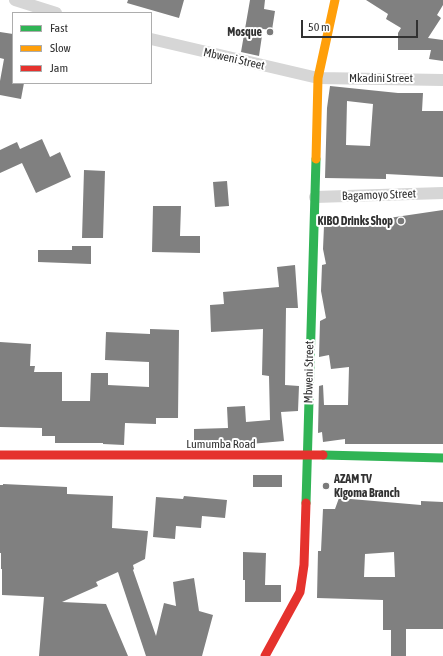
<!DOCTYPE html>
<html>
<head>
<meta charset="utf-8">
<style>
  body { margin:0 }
  #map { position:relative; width:443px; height:656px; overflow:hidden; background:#fff; font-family:"Asap Condensed",sans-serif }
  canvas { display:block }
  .legend { position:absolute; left:12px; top:12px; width:140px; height:72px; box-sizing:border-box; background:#fff; border:1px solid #adadad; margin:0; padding:5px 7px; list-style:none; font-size:12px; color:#323232 }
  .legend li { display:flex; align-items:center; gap:8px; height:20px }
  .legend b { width:20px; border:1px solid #adadad }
  .scale { position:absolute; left:301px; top:20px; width:117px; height:18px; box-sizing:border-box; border:2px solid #323232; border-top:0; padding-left:5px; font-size:12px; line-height:14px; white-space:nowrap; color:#323232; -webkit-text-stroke:3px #fff; paint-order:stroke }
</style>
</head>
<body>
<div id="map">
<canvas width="443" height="656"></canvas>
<ul class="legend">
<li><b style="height:5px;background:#30b455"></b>Fast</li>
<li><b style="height:5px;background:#ff9f0a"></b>Slow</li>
<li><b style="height:5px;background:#e5322d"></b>Jam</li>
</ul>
<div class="scale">50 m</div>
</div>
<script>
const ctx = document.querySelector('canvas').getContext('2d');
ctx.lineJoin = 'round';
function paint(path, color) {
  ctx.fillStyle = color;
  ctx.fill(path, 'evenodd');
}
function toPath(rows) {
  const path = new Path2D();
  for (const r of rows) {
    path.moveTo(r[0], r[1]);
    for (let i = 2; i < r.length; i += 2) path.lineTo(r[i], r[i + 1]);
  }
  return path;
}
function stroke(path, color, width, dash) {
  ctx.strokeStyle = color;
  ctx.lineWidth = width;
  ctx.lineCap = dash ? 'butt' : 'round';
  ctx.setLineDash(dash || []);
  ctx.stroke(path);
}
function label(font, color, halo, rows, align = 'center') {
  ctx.font = font + ' "Asap Condensed",sans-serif';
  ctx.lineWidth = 4;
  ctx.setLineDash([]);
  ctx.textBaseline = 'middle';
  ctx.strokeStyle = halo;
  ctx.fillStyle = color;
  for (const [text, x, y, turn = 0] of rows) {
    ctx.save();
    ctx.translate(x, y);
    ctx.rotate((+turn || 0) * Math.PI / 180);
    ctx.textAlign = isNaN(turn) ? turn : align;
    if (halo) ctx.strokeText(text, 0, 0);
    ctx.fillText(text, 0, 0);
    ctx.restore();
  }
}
const building = toPath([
  [128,0,184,0,179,18,127,3],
  [250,0,265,0,264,9,275,11,272,30,263,29,259,56,241,52],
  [366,0,443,0,443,5,437,15,441,18,428,38,443,40,443,61,429,59,431,50,398,50,398,33,401,28,386,19,388,14],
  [0,32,13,34,13,83,24,83,21,99,0,95,0,81,4,59,0,58],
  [330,86,398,93,423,93,422,111,443,111,443,177,386,174,386,179,325,178,327,108],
  [347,101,373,104,370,146,346,145],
  [42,139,50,157,60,152,71,177,36,193,22,163,0,173,0,150,17,142,20,149],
  [84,170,105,171,103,238,82,238],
  [227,181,229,206,215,207,213,182],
  [153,206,181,206,180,236,200,236,200,253,152,252],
  [443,210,443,444,345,444,345,439,323,442,322,432,318,433,319,386,323,385,324,405,348,405,349,367,331,369,329,355,319,357,320,321,326,318,321,291,322,265,326,264,323,249,324,226,355,219,355,223],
  [72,246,91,246,91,264,38,262,38,250,72,250],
  [295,265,298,308,286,308,285,385,299,386,298,411,281,412,284,441,250,444,217,444,217,443,194,443,194,429,228,428,227,407,245,406,246,422,270,420,269,376,262,375,263,329,211,332,210,305,224,304,223,292,279,287,277,267],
  [150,329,179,330,178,418,156,418,156,424,125,423,124,445,103,444,103,443,55,443,55,436,42,436,42,428,0,427,0,342,31,344,30,366,35,366,34,372,62,372,62,401,90,401,91,373,108,373,108,385,149,387,149,362,105,360,106,332,150,334],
  [253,475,282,475,282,487,253,487],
  [3,484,67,487,67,494,113,496,112,528,148,531,145,559,133,565,134,569,133,570,156,636,164,603,176,606,173,582,194,578,199,611,213,615,202,656,146,656,118,572,96,582,98,586,62,602,106,604,128,656,39,656,44,597,2,595,2,569,1,569,1,553,0,553,0,485,3,485],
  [184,496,227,500,225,518,202,516,201,528,176,526,175,539,153,537,156,497,183,499],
  [339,498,421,505,421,501,443,502,443,629,406,629,406,656,391,656,391,630,383,630,383,600,317,598,318,551,321,551,323,509,335,509],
  [394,552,395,577,364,577,365,554],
  [243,552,266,553,265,585,281,585,281,602,245,602,245,580,243,580]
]);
const street = toPath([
  [15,0,56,13],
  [151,39,318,78,443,80],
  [315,197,443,193]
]);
const fast = toPath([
  [323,455,443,458],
  [306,503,316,159]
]);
const slow = toPath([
  [316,159,318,78,335,0]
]);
const jam = toPath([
  [0,455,323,455],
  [265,656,300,592,304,565,306,503]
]);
const markers = [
  [270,32,4,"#7a7a7a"],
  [401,221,4,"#7a7a7a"],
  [326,486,4,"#7a7a7a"]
];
const poiNames = [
  ["Mosque",262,32],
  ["KIBO Drinks Shop",393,221],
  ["AZAM TV",334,479,"left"],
  ["Kigoma Branch",334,493,"left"]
];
const streetNames = [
  ["Mbweni Street",234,59,13],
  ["Mkadini Street",381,78],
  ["Bagamoyo Street",379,195,-2],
  ["Mbweni Street",309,372,-89],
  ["Lumumba Road",221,444]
];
paint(building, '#808080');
stroke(street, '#d6d6d6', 12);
stroke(fast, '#30b455', 9);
stroke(slow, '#ff9f0a', 9);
stroke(jam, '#e5322d', 9);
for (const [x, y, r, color] of markers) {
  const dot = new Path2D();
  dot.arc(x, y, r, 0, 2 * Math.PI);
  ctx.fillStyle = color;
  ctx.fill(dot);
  stroke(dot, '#fff', 1.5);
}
label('bold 12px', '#323232', '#fff', poiNames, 'right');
label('12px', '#323232', '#fff', streetNames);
</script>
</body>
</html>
